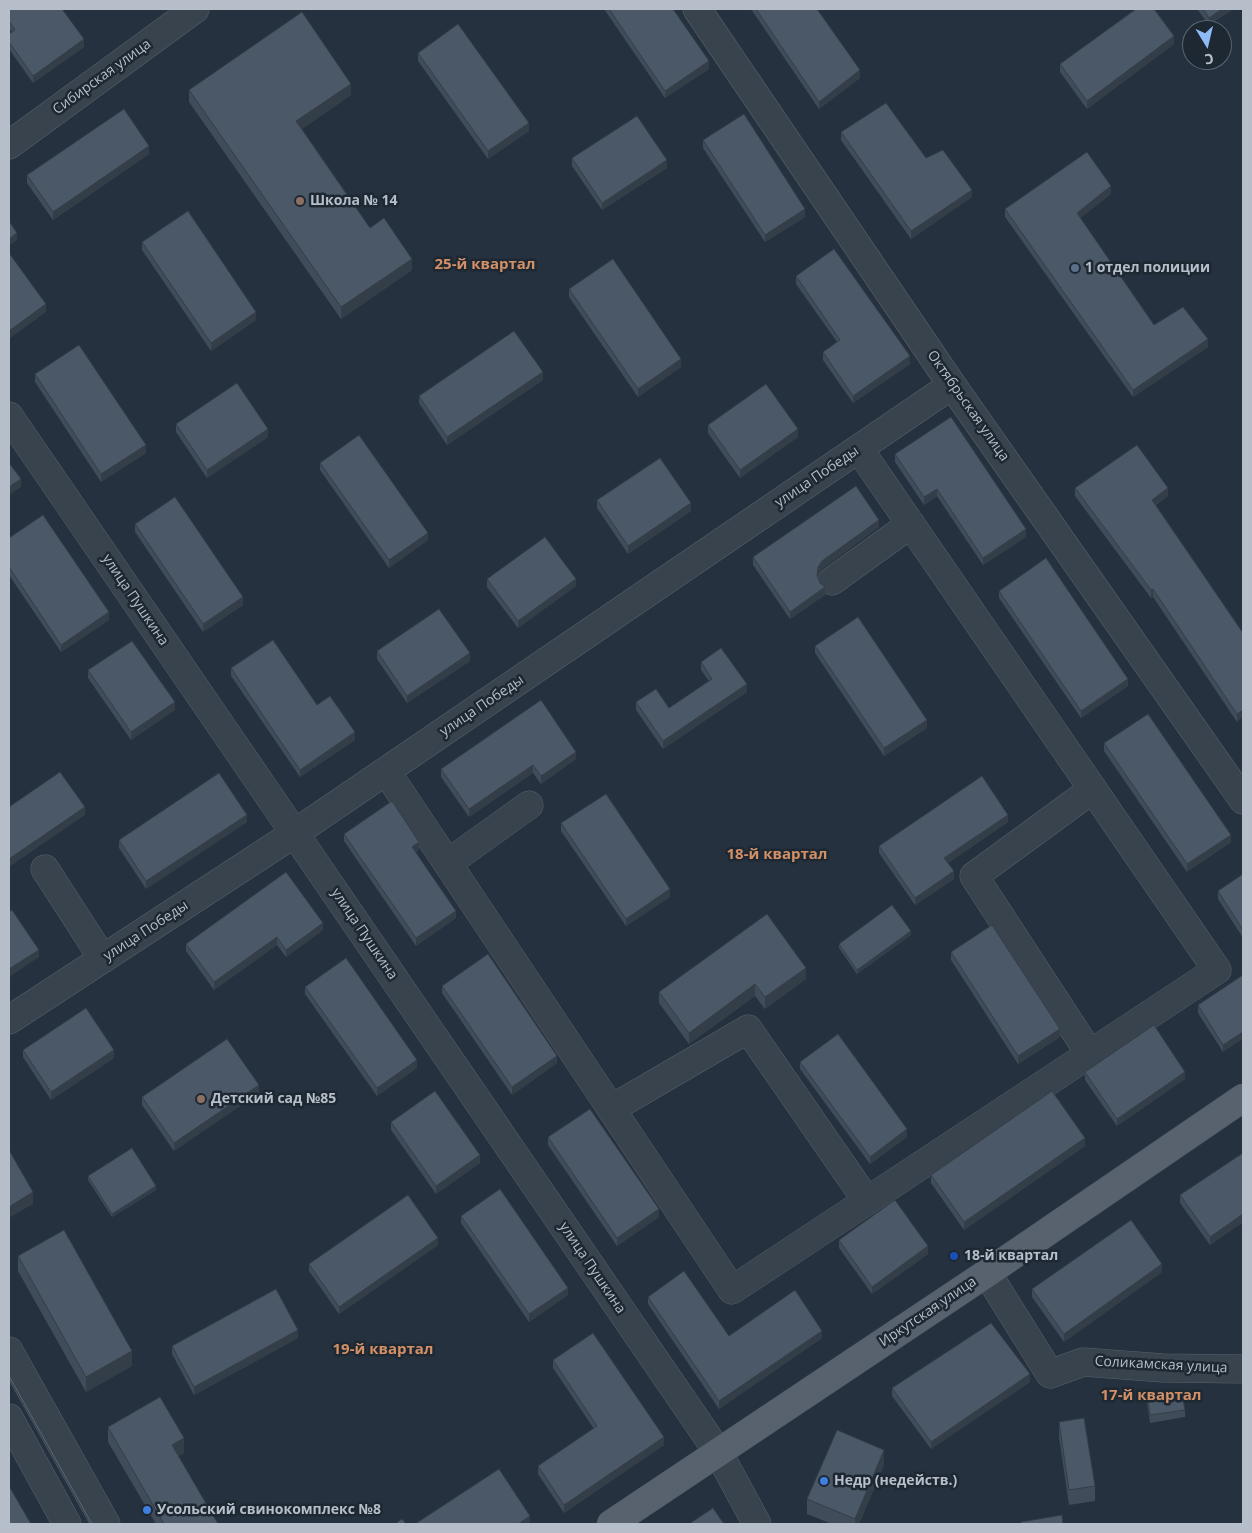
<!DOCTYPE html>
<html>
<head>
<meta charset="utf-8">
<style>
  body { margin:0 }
  #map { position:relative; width:1252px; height:1533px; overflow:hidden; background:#25313e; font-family:"Open Sans",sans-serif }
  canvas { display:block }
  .frame { position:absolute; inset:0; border:10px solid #b5bec9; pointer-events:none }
  .north { position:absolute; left:1182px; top:20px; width:50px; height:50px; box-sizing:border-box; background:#1e2833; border:1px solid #5a646f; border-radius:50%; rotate:171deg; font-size:14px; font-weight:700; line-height:20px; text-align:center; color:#b5bec9 }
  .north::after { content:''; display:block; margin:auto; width:18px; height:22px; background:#8dbbf6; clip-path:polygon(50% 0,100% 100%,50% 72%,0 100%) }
</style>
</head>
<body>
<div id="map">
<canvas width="1252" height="1533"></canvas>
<div class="frame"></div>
<div class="north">С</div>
</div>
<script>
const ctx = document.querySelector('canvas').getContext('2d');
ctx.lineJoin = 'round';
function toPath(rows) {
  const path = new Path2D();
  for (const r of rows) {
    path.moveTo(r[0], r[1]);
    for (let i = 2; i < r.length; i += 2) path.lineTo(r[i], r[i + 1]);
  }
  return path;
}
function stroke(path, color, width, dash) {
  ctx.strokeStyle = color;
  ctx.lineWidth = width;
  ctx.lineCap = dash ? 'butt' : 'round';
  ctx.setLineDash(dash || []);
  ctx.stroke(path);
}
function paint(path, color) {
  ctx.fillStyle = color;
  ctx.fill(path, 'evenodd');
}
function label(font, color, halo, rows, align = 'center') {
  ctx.font = font + ' "Open Sans",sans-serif';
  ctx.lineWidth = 5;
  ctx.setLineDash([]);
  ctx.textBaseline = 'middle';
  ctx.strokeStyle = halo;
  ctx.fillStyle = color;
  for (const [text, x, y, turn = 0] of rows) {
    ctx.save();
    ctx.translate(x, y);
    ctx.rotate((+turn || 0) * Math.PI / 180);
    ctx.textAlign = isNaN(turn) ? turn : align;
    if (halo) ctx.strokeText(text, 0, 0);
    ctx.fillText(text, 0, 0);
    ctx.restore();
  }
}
const minor = toPath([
  [697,9,952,385,1243,800],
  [9,145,195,9],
  [9,416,718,1452,757,1524],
  [832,581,911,524],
  [386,771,732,1290,1217,970,859,449],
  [448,863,529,805],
  [45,869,103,959],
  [9,1020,295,833,952,385],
  [1090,1054,974,876,1093,789],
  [611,1109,748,1029,867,1201],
  [987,1273,1050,1374,1083,1362,1163,1368,1243,1369],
  [9,1351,106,1524],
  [9,1418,67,1524]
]);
const major = toPath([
  [611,1524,987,1273,1243,1098]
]);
const tram = toPath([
  [9,1376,92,1524]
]);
const wall = toPath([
  [9,9,84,47,33,83,9,49,9,34,12,32,9,28],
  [604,9,673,9,709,69,665,98],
  [751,9,817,9,860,78,819,109],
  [1197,9,1233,9,1209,25],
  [1174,44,1087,109,1060,72,1060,64],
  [418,53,529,131,488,159,418,61],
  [189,90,351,95,302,129,370,228,412,270,341,319,189,102],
  [841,132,926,158,972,197,911,239,841,140],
  [703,140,805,217,765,242,703,148],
  [149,154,53,220,27,183,27,175],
  [572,158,667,168,602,210,572,166],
  [1111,194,1080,218,1154,325,1208,347,1133,397,1005,217,1005,209],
  [142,242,256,320,211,351,142,250],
  [796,276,910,364,853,403,823,360,823,352,837,342,796,284],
  [569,289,681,367,638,397,569,297],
  [35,374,146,453,101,482,35,382],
  [543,380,447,445,419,403,419,396],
  [176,424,268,437,207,478,176,432],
  [708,425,798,437,740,478,708,433],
  [895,454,1026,537,983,565,937,496,924,505,895,462],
  [320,463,428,540,389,568,320,470],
  [1075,488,1168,496,1156,505,1243,633,1237,722,1153,597,1151,598,1075,496],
  [597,500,691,511,628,554,597,508],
  [135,524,243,605,203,632,135,532],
  [879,527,822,569,818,575,817,577,825,595,790,619,753,565,753,557],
  [9,538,109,620,61,652,9,575],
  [487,579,576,586,518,628,487,587],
  [999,591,1128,686,1081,718,999,598],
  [815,646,927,728,884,756,815,653],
  [377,651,470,661,407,703,377,659],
  [701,662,747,692,663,749,636,710,636,702,669,708,709,681,701,670],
  [231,668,317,705,355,740,300,777,231,676],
  [88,670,175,710,131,740,88,678],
  [1104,743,1231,842,1187,872,1104,751],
  [576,759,541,784,533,773,469,817,441,777,441,769],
  [247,822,146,889,119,848,119,840],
  [1008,822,948,863,954,879,915,905,879,853,879,846],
  [561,823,670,897,626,926,561,831],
  [344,834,419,849,416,852,456,918,416,946,344,841],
  [1243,874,1243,938,1218,899,1218,891],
  [323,930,286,957,277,945,214,990,186,951,186,944],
  [911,935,857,974,839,948,839,944],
  [951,952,1060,1037,1018,1064,951,960],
  [1243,975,1223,1052,1198,1013,1198,1005],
  [806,979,765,1009,755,996,689,1044,659,1003,659,992],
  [442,986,557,1063,512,1095,442,993],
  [305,987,417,1068,377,1096,305,994],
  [23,1050,114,1058,51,1100,23,1057],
  [800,1062,907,1137,870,1164,800,1069],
  [1085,1072,1185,1079,1117,1126,1085,1080],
  [259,1093,174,1151,142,1105,142,1097],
  [391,1122,480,1163,436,1194,391,1130],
  [548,1137,659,1217,617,1246,548,1145],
  [1085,1146,964,1230,931,1183,931,1175],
  [1243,1153,1243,1222,1210,1245,1180,1203,1180,1195],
  [88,1176,156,1190,112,1217,88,1180],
  [461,1216,568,1295,529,1322,461,1223],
  [839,1240,928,1254,872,1294,839,1248],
  [438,1245,339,1314,309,1271,309,1264],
  [18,1256,132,1366,86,1392,18,1271],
  [1162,1272,1064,1342,1032,1297,1032,1289],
  [648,1297,729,1336,822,1338,719,1409,648,1304],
  [298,1338,194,1395,172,1354,172,1346],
  [553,1360,664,1445,564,1513,538,1474,538,1466,594,1429,553,1368],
  [1030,1382,931,1449,892,1396,892,1388],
  [1147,1395,1185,1410,1185,1417,1150,1423,1147,1403],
  [1059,1422,1095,1486,1095,1501,1069,1505,1059,1437],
  [108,1427,184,1453,178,1456,218,1524,156,1524,108,1442],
  [884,1465,859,1524,832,1524,807,1514,807,1499]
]);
const shadedWall = toPath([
  [1222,9,1233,9,1209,25,1209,18],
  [1174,36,1174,44,1087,109,1087,101],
  [84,39,84,47,33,83,33,76],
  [709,61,709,69,665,98,665,91],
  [860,70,860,78,819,109,819,102],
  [351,84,351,95,296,133,296,121],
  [529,123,529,131,488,159,488,151],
  [149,146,149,154,53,220,53,212],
  [667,160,667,168,602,210,602,203],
  [1111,186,1111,194,1077,221,1077,213],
  [972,190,972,197,911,239,911,231],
  [805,209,805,217,765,242,765,235],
  [17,233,17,240,9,246,9,239],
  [412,259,412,270,341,319,341,307],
  [46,304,46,312,9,339,9,331],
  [256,312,256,320,211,351,211,343],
  [1208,339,1208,347,1133,397,1133,390],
  [910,356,910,364,853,403,853,396],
  [681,359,681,367,638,397,638,389],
  [543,372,543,380,447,445,447,437],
  [268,429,268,437,207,478,207,470],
  [798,429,798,437,740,478,740,470],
  [146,445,146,453,101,482,101,474],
  [21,479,21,487,9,495,9,487],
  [1168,488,1168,496,1152,507,1152,500],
  [937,489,937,496,924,505,924,497],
  [691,503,691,511,628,554,628,546],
  [879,520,879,527,822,569,818,575,817,583,818,567,822,561],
  [1026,529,1026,537,983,565,983,558],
  [428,533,428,540,389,568,389,560],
  [576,579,576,586,518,628,518,621],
  [825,587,825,595,790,619,790,612],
  [1153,589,1153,597,1151,598,1151,590],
  [243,597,243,605,203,632,203,624],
  [109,612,109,620,61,652,61,645],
  [470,653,470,661,407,703,407,696],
  [1128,679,1128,686,1081,718,1081,711],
  [747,684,747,692,663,749,663,741],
  [175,702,175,710,131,740,131,732],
  [1243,710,1243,717,1237,722,1237,714],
  [927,720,927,728,884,756,884,748],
  [355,732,355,740,300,777,300,770],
  [576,752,576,759,541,784,541,776],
  [533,765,533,773,469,817,469,809],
  [85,807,85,815,9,867,9,859],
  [247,815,247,822,146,889,146,881],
  [1008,815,1008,822,944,866,944,858],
  [1231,835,1231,842,1187,872,1187,864],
  [419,842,419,849,412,854,412,847],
  [954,871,954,879,915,905,915,898],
  [670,889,670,897,626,926,626,919],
  [456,911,456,918,416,946,416,938],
  [323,923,323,930,286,957,286,950],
  [911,931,911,935,857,974,857,970],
  [277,937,277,945,214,990,214,982],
  [39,950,39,957,9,977,9,969],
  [806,968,806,979,765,1009,765,997],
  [755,984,755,996,689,1044,689,1033],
  [1060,1029,1060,1037,1018,1064,1018,1056],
  [1243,1032,1243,1039,1223,1052,1223,1045],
  [114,1050,114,1058,51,1100,51,1092],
  [557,1056,557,1063,512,1095,512,1087],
  [417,1060,417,1068,377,1096,377,1088],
  [1185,1072,1185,1079,1117,1126,1117,1119],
  [259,1085,259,1093,174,1151,174,1143],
  [907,1129,907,1137,870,1164,870,1157],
  [1085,1138,1085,1146,964,1230,964,1222],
  [480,1155,480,1163,436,1194,436,1186],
  [156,1186,156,1190,112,1217,112,1214],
  [33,1192,33,1204,9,1218,9,1207],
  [659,1209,659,1217,617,1246,617,1238],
  [1243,1214,1243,1222,1210,1245,1210,1237],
  [438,1238,438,1245,339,1314,339,1307],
  [928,1246,928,1254,872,1294,872,1287],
  [1162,1264,1162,1272,1064,1342,1064,1334],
  [568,1288,568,1295,529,1322,529,1314],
  [298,1330,298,1338,194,1395,194,1387],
  [822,1331,822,1338,719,1409,719,1401],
  [132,1351,132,1366,86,1392,86,1377],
  [1030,1374,1030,1382,931,1449,931,1442],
  [664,1437,664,1445,564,1513,564,1505],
  [184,1438,184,1453,172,1460,172,1445],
  [884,1450,884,1465,859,1524,855,1524,855,1519],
  [530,1516,530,1524,518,1524]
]);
const building = toPath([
  [9,9,62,9,84,39,33,76,9,42,9,34,15,30,9,21,9,9],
  [609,9,673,9,709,61,665,91,609,9],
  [756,9,817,9,860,70,819,102,756,9],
  [1136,9,1154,9,1174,36,1087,101,1060,64,1136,9],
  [1203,9,1222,9,1209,18,1203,9],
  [302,12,351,84,296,121,370,228,384,218,412,259,341,307,189,90,302,12],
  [458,24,529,123,488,151,418,53,458,24],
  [886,103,926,158,943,150,972,190,911,231,841,132,886,103],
  [124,109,149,146,53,212,27,175,124,109],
  [744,114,805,209,765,235,703,140,744,114],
  [637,116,667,160,602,203,572,158,637,116],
  [1087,152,1111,186,1077,213,1154,325,1183,307,1208,339,1133,390,1005,209,1087,152],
  [188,211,256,312,211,343,142,242,188,211],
  [9,221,17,233,9,239,9,221],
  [834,249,910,356,853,396,823,352,840,340,796,276,834,249],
  [9,253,46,304,9,331,9,253],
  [613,259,681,359,638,389,569,289,613,259],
  [514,331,543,372,447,437,419,396,514,331],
  [79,345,146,445,101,474,35,374,79,345],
  [237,383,268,429,207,470,176,424,237,383],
  [766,384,798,429,740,470,708,425,766,384],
  [951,417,1026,529,983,558,937,489,924,497,895,454,951,417],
  [359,435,428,533,389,560,320,463,359,435],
  [1137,445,1168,488,1152,500,1243,633,1243,710,1237,714,1153,589,1151,590,1075,488,1137,445],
  [660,458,691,503,628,546,597,500,660,458],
  [9,463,21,479,9,487,9,463],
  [856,486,879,520,822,561,818,567,817,575,820,583,825,587,790,612,753,557,856,486],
  [175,497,243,597,203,624,135,524,175,497],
  [43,515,109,612,61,645,9,567,9,538,43,515],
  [545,537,576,579,518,621,487,579,545,537],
  [1046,558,1128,679,1081,711,999,591,1046,558],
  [439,609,470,653,407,696,377,651,439,609],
  [858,617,927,720,884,748,815,646,858,617],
  [273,640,317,705,330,696,355,732,300,770,231,668,273,640],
  [132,641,175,702,131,732,88,670,132,641],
  [721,648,747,684,663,741,636,702,656,689,669,708,712,679,701,662,721,648],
  [541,700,576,752,541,776,533,765,469,809,441,769,541,700],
  [1148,714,1231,835,1187,864,1104,743,1148,714],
  [60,772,85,807,9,859,9,807,60,772],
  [219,773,247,815,146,881,119,840,219,773],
  [982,776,1008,815,944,858,954,871,915,898,879,846,982,776],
  [606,794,670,889,626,919,561,823,606,794],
  [392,801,419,842,412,847,456,911,416,938,344,834,392,801],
  [286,872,323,923,286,950,277,937,214,982,186,944,286,872],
  [1243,874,1243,930,1218,891,1243,874],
  [892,905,911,931,857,970,839,944,892,905],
  [12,910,39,950,9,969,9,912,12,910],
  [767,914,806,968,765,997,755,984,689,1033,659,992,767,914],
  [992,925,1060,1029,1018,1056,951,952,992,925],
  [488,954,557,1056,512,1087,442,986,488,954],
  [346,958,417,1060,377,1088,305,987,346,958],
  [1243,975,1243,1032,1223,1045,1198,1005,1243,975],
  [86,1008,114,1050,51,1092,23,1050,86,1008],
  [1154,1025,1185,1072,1117,1119,1085,1072,1154,1025],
  [838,1034,907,1129,870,1157,800,1062,838,1034],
  [227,1039,259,1085,174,1143,142,1097,227,1039],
  [435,1091,480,1155,436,1186,391,1122,435,1091],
  [1052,1091,1085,1138,964,1222,931,1175,1052,1091],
  [590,1109,659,1209,617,1238,548,1137,590,1109],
  [132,1148,156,1186,112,1214,88,1176,132,1148],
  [9,1150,33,1192,9,1207,9,1150],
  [1243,1153,1243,1214,1210,1237,1180,1195,1243,1153],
  [500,1189,568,1288,529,1314,461,1216,500,1189],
  [408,1195,438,1238,339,1307,309,1264,408,1195],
  [895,1200,928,1246,872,1287,839,1240,895,1200],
  [1131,1220,1162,1264,1064,1334,1032,1289,1131,1220],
  [64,1230,132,1351,86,1377,18,1256,64,1230],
  [684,1271,729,1336,795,1290,822,1331,719,1401,648,1297,684,1271],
  [276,1289,298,1330,194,1387,172,1346,276,1289],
  [991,1323,1030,1374,931,1442,892,1388,991,1323],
  [593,1333,664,1437,564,1505,538,1466,597,1426,553,1360,593,1333],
  [1181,1390,1185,1410,1150,1415,1147,1395,1181,1390],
  [160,1397,184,1438,172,1445,218,1524,164,1524,108,1427,160,1397],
  [1084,1418,1095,1486,1069,1490,1059,1422,1084,1418],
  [837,1430,884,1450,855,1519,807,1499,837,1430],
  [499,1469,530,1516,518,1524,415,1524,499,1469],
  [9,1486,31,1524,9,1524,9,1486],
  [713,1508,724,1524,689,1524,713,1508],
  [1062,1515,1063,1524,1021,1524,1021,1522,1062,1515],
  [402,1519,406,1524,395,1524,402,1519]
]);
const markers = [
  [300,201,5,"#8d6e63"],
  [1075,268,5,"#5c6f8a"],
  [201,1099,5,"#8d6e63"],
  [954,1256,5,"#1a4fb4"],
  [824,1481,5,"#3f7fe0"],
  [147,1510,5,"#3f7fe0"]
];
const streetNames = [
  ["Сибирская улица",102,77,-36],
  ["Октябрьская улица",968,406,55],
  ["улица Победы",817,477,-34],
  ["улица Пушкина",135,600,56],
  ["улица Победы",482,706,-34],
  ["улица Победы",146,931,-33],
  ["улица Пушкина",364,934,56],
  ["улица Пушкина",592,1268,56],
  ["Иркутская улица",928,1312,-34],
  ["Соликамская улица",1161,1365,3]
];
const poiNames = [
  ["Школа № 14",310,201],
  ["1 отдел полиции",1085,268],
  ["Детский сад №85",211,1099],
  ["18-й квартал",964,1256],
  ["Недр (недейств.)",834,1481],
  ["Усольский свинокомплекс №8",157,1510]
];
const neighbourhoodNames = [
  ["25-й квартал",485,265],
  ["18-й квартал",777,855],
  ["19-й квартал",383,1350],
  ["17-й квартал",1151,1396]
];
stroke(minor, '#57616c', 29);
stroke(major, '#424c57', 29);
stroke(minor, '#39434e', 28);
stroke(major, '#57626e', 28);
stroke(tram, '#5b6775', 1);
paint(wall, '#404c59');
paint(shadedWall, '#343e48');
paint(building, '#4b5867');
stroke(building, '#343e48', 1);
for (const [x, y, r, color] of markers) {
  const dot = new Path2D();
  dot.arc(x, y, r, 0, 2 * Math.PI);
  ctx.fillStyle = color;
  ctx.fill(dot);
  stroke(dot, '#1e2833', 2);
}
label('14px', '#b5bec9', '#1e2833', streetNames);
label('bold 14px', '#b5bec9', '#1e2833', poiNames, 'left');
label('bold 15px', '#d39066', '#1e2833', neighbourhoodNames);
</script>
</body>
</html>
